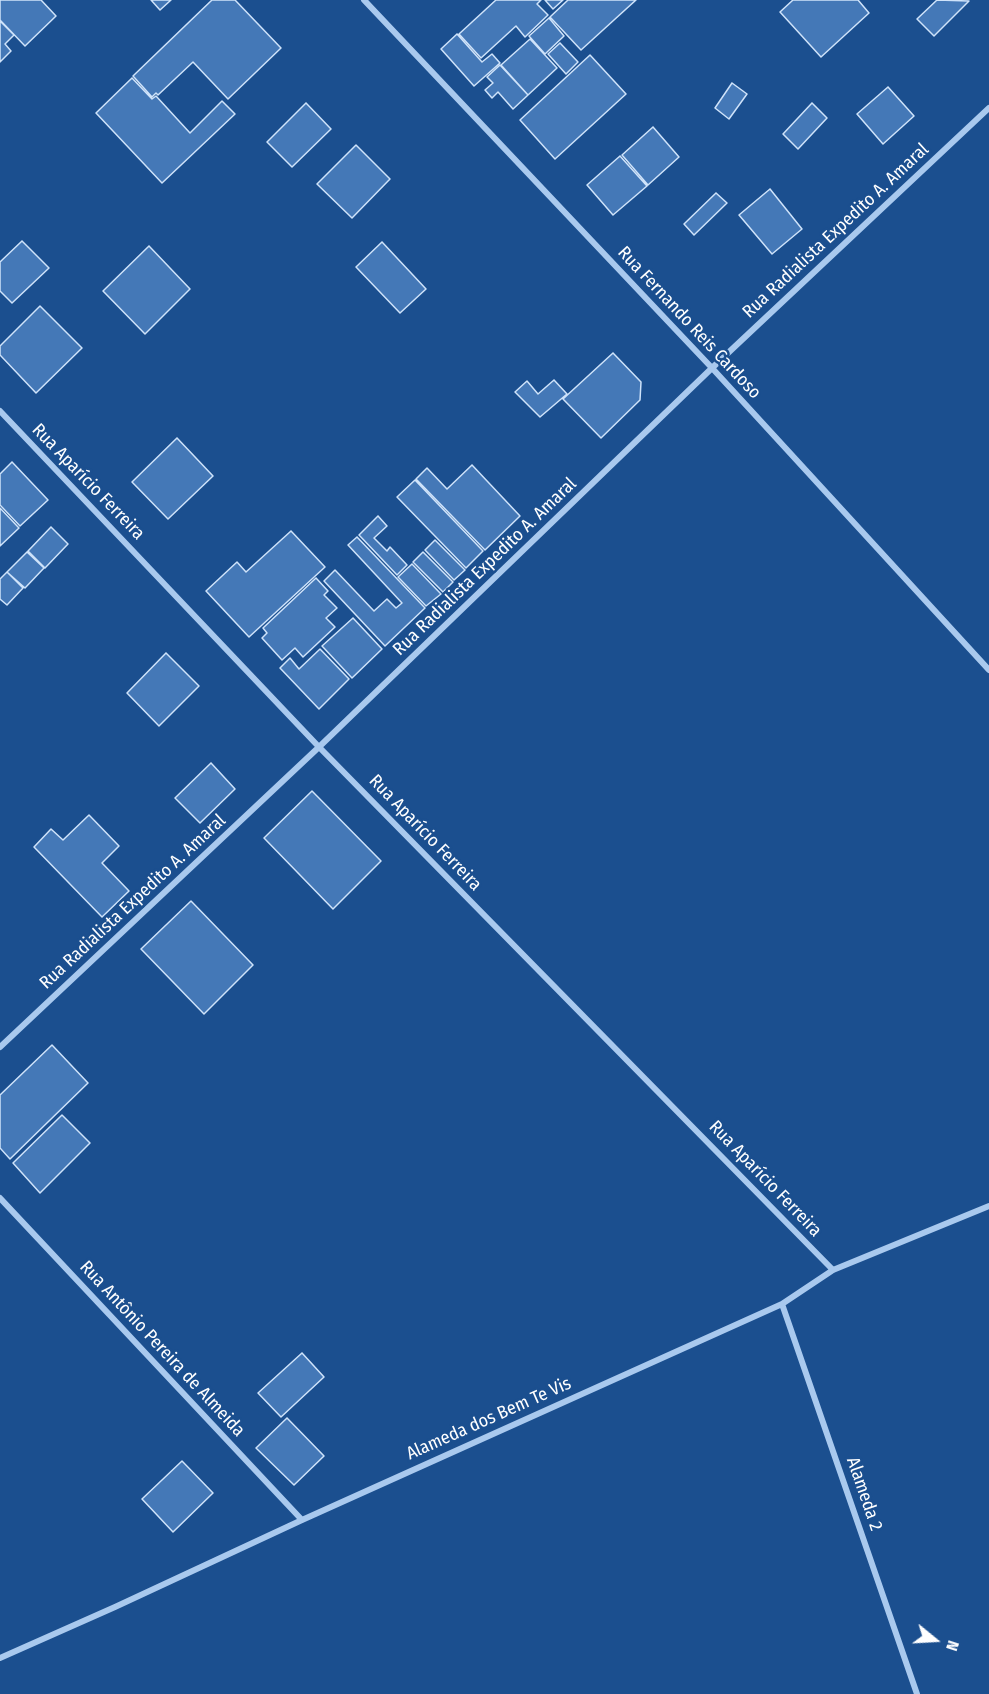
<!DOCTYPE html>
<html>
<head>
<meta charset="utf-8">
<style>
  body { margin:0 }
  #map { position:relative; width:989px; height:1694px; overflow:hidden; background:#1b4f8f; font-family:"Fira Sans Condensed",sans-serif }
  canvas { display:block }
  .north { position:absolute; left:905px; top:1610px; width:60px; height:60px; -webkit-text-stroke:4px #1b4f8f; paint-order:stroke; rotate:108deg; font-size:16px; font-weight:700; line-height:24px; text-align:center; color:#fff }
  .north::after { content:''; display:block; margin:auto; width:21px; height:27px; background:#fff; clip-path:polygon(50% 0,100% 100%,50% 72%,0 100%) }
</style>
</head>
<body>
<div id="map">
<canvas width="989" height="1694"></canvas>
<div class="north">N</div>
</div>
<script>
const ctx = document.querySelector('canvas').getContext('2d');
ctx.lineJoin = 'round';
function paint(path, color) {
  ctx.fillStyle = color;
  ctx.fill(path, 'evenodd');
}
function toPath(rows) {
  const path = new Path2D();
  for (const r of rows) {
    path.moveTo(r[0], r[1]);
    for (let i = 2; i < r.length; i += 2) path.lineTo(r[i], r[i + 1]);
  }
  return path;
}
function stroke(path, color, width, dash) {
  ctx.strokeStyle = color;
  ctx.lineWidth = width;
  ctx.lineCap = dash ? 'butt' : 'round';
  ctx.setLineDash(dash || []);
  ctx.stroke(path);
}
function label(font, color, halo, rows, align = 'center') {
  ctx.font = font + ' "Fira Sans Condensed",sans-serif';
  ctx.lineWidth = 5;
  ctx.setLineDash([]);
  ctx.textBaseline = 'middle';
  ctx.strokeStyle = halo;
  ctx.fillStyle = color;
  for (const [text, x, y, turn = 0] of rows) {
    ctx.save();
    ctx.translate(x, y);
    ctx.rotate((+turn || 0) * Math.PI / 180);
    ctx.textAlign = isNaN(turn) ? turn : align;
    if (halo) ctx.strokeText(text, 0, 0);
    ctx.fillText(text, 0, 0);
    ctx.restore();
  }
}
const building = toPath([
  [0,0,41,0,56,16,25,46,0,20,0,0],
  [151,0,171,0,160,10,151,0],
  [212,0,235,0,281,48,228,99,193,62,158,95,156,93,152,97,133,76,212,0],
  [496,0,541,0,537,4,548,15,525,37,516,26,481,58,459,34,496,0],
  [545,0,563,0,553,9,545,0],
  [568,0,636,0,581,50,550,17,568,0],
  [793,0,858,0,869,13,821,57,780,12,793,0],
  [937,0,969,1,934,36,917,19,937,0],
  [549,18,564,36,545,54,529,36,549,18],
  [0,21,14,35,5,44,11,51,0,62,0,21],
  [457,34,482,62,492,54,500,63,474,86,441,49,457,34],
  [530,39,557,68,528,95,501,65,530,39],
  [560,43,578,62,566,74,548,54,560,43],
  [590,55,626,94,555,159,520,120,590,55],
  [500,65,528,95,513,109,498,92,492,98,485,90,493,83,487,77,500,65],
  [132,78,152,99,156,96,190,133,222,101,235,114,162,183,96,113,132,78],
  [732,83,747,94,729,119,715,108,732,83],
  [888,87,914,116,883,144,857,114,888,87],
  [306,103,331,129,292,167,267,142,306,103],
  [812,103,827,118,798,149,783,134,812,103],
  [653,127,679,157,648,185,622,155,653,127],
  [356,145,390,179,352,218,317,184,356,145],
  [620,156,647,186,613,215,587,185,620,156],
  [770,189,802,229,772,254,739,215,770,189],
  [716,193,727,203,694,235,684,224,716,193],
  [22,241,49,268,12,303,0,291,0,262,22,241],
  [382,242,426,289,400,313,356,267,382,242],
  [149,246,190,289,145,334,103,291,149,246],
  [40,306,82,348,36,393,0,355,0,346,40,306],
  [613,353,641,382,640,400,601,438,563,399,613,353],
  [554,380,567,394,540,417,515,392,527,381,538,394,554,380],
  [177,438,213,476,168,519,132,482,177,438],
  [12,462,48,500,20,526,0,505,0,474,12,462],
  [472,465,520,516,485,550,416,479,427,468,447,489,472,465],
  [415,480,483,551,466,568,397,497,415,480],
  [0,508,19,528,0,546,0,508],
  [378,516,387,526,374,538,387,551,390,547,407,565,397,575,359,535,378,516],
  [51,527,68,544,45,568,28,551,51,527],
  [291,531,325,567,249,637,206,591,237,562,246,572,291,531],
  [357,537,425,608,385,646,324,581,335,570,374,611,387,599,396,608,402,603,348,545,357,537],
  [435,540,465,570,454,580,425,550,435,540],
  [27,552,44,568,25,588,7,572,27,552],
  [423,552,453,582,443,592,413,562,423,552],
  [412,564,441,594,426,606,398,577,412,564],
  [7,572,23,588,7,605,0,599,0,579,7,572],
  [316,578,328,591,324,595,337,608,326,618,335,627,303,657,295,648,282,660,262,638,267,633,263,628,316,578],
  [353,618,382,649,352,678,322,646,353,618],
  [320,649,349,679,319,709,280,668,290,658,299,669,320,649],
  [166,653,199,686,159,726,127,693,166,653],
  [211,763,235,789,200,823,175,798,211,763],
  [312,791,381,861,333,909,264,838,312,791],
  [89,815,119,846,102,863,129,891,102,917,34,847,51,829,63,840,89,815],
  [191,901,253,965,204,1014,141,949,191,901],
  [52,1045,88,1083,10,1159,0,1148,0,1095,52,1045],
  [62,1115,90,1143,40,1193,13,1163,62,1115],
  [302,1353,324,1377,281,1417,258,1393,302,1353],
  [287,1418,324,1456,294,1485,256,1448,287,1418],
  [182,1461,213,1493,173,1532,142,1499,182,1461]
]);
const street = toPath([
  [364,0,712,368,989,670],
  [0,411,319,747,833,1270],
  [0,1047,319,747,712,368,989,108],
  [0,1198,302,1520],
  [782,1304,917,1694],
  [0,1658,115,1607,302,1520,782,1304,833,1270,989,1206]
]);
const streetNames = [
  ["Rua Radialista Expedito A. Amaral",836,231,-43],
  ["Rua Fernando Reis Cardoso",689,323,47],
  ["Rua Aparício Ferreira",88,482,46],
  ["Rua Radialista Expedito A. Amaral",485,567,-44],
  ["Rua Aparício Ferreira",425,833,46],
  ["Rua Radialista Expedito A. Amaral",133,902,-43],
  ["Rua Aparício Ferreira",765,1179,46],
  ["Rua Antônio Pereira de Almeida",162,1349,47],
  ["Alameda dos Bem Te Vis",489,1419,-24],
  ["Alameda 2",864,1494,71]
];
paint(building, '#4478b7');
stroke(building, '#cfe3fa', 1.5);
stroke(street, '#a9c9ee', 6);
label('18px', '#fff', '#1b4f8f', streetNames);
</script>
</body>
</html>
